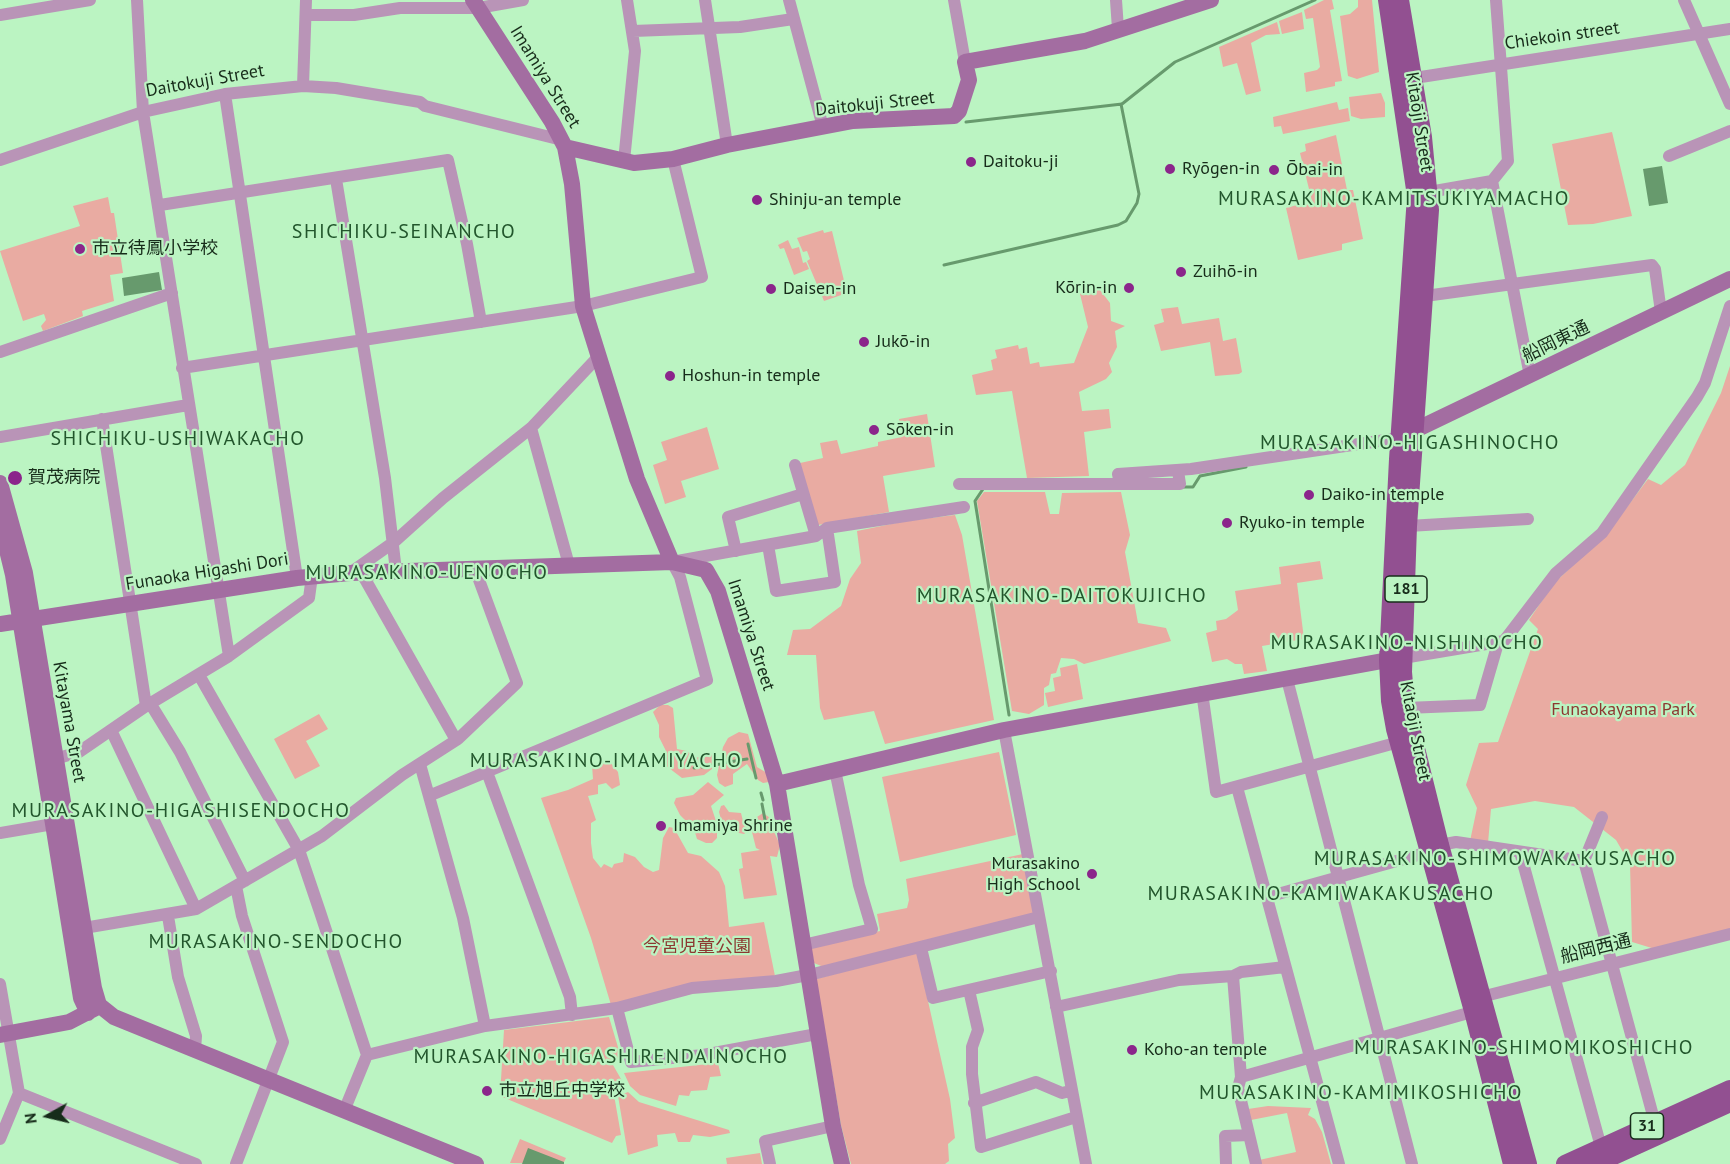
<!DOCTYPE html>
<html>
<head>
<meta charset="utf-8">
<style>
  body { margin:0 }
  #map { position:relative; width:1730px; height:1164px; overflow:hidden; background:#bbf4c2; font-family:"PT Sans",sans-serif }
  canvas { display:block }
  .north { position:absolute; left:18px; top:1086px; width:60px; height:60px; -webkit-text-stroke:4px #bbf4c2; paint-order:stroke; rotate:262deg; font-size:16px; font-weight:700; line-height:24px; text-align:center; color:#172c1a }
  .north::after { content:''; display:block; margin:auto; width:21px; height:27px; background:#172c1a; clip-path:polygon(50% 0,100% 100%,50% 72%,0 100%) }
</style>
</head>
<body>
<div id="map">
<canvas width="1730" height="1164"></canvas>
<div class="north">N</div>
</div>
<script>
const ctx = document.querySelector('canvas').getContext('2d');
ctx.lineJoin = 'round';
function paint(path, color) {
  ctx.fillStyle = color;
  ctx.fill(path, 'evenodd');
}
function toPath(rows) {
  const path = new Path2D();
  for (const r of rows) {
    path.moveTo(r[0], r[1]);
    for (let i = 2; i < r.length; i += 2) path.lineTo(r[i], r[i + 1]);
  }
  return path;
}
function stroke(path, color, width, dash) {
  ctx.strokeStyle = color;
  ctx.lineWidth = width;
  ctx.lineCap = dash ? 'butt' : 'round';
  ctx.setLineDash(dash || []);
  ctx.stroke(path);
}
function label(font, color, halo, rows, align = 'center') {
  ctx.font = font + ' "PT Sans","Noto Sans JP",sans-serif';
  ctx.lineWidth = 4.5;
  ctx.setLineDash([]);
  ctx.textBaseline = 'middle';
  ctx.strokeStyle = halo;
  ctx.fillStyle = color;
  for (const [text, x, y, turn = 0] of rows) {
    ctx.save();
    ctx.translate(x, y);
    ctx.rotate((+turn || 0) * Math.PI / 180);
    ctx.textAlign = isNaN(turn) ? turn : align;
    if (halo) ctx.strokeText(text, 0, 0);
    ctx.fillText(text, 0, 0);
    ctx.restore();
  }
}
const green = toPath([
  [1324,0,1332,0,1334,9,1330,10,1342,81,1335,82,1335,86,1306,92,1304,73,1317,70,1320,67,1313,18,1306,19,1304,10],
  [1358,0,1372,0,1379,72,1357,79,1348,76,1340,16,1350,14,1358,7],
  [1302,12,1304,29,1282,34,1279,21],
  [1277,22,1280,34,1266,35,1251,43,1261,91,1246,95,1237,63,1223,67,1219,47],
  [1381,93,1385,103,1385,117,1361,119,1351,116,1349,97],
  [1337,102,1339,110,1348,108,1350,121,1283,134,1281,126,1274,127,1273,117],
  [1612,132,1632,216,1593,224,1568,225,1552,144],
  [1336,135,1347,190,1353,190,1363,239,1342,244,1342,250,1298,260,1286,208,1312,201,1300,153,1306,151,1305,144],
  [108,197,111,213,114,213,123,273,110,275,114,301,82,311,83,316,43,331,41,326,46,320,44,314,23,321,0,251,80,226,73,206],
  [823,230,824,233,832,231,847,293,824,301,807,261,810,259,807,251,803,252,797,238],
  [788,240,792,249,799,247,803,263,806,262,809,269,794,275,784,248,780,249,778,245],
  [1089,289,1100,290,1110,303,1111,321,1125,326,1115,331,1117,347,1109,363,1112,372,1106,379,1079,392,1082,411,1109,409,1111,428,1084,432,1089,476,1027,478,1012,391,976,395,972,375,993,370,991,360,997,358,995,350,1018,345,1019,349,1027,347,1030,364,1039,362,1040,367,1074,363,1088,327,1080,294],
  [1178,307,1182,324,1219,318,1223,341,1236,338,1242,372,1239,374,1215,376,1210,342,1161,351,1154,325,1164,322,1161,309],
  [1730,366,1730,929,1655,949,1632,942,1630,864,1616,840,1574,807,1535,801,1491,809,1488,843,1470,841,1477,808,1466,785,1479,743,1498,742,1538,629,1529,620,1554,583,1606,535,1648,479,1661,485,1685,465,1721,393],
  [927,414,935,467,883,476,889,512,818,525,800,463,823,458,820,443,837,440,841,454,878,446,878,442,902,437,899,419],
  [707,427,719,469,681,481,686,497,665,504,653,465,667,460,661,442],
  [984,492,1045,492,1050,514,1059,514,1062,493,1121,492,1130,535,1125,552,1138,623,1166,628,1171,641,1084,664,1074,659,1061,658,1056,673,1051,674,1049,685,1044,688,1044,705,1029,714,1012,711,977,501],
  [955,515,962,535,994,720,885,744,874,711,824,720,820,708,816,655,787,655,793,630,810,629,841,606,850,579,861,563,857,531,906,521],
  [1320,561,1323,579,1297,583,1304,639,1262,646,1267,671,1244,674,1242,664,1235,664,1227,659,1212,662,1206,633,1217,630,1216,621,1226,619,1238,610,1235,591,1281,584,1279,567],
  [1077,664,1083,699,1048,707,1045,693,1055,691,1053,678,1061,676,1060,668],
  [660,705,668,705,673,708,677,749,687,751,695,758,712,754,714,760,712,769,704,775,682,778,661,762,666,751,659,737,659,725,653,712],
  [319,714,328,729,306,741,320,766,295,779,274,739],
  [739,732,748,734,757,767,767,773,769,782,763,783,758,780,747,764,733,774,733,784,725,787,719,783,717,775,723,747,728,738],
  [999,752,1016,835,900,862,882,777],
  [610,762,618,772,620,785,612,789,606,783,598,785,598,794,588,796,596,820,591,823,591,843,593,858,601,868,604,864,612,868,614,864,623,862,624,853,635,857,644,867,653,872,659,870,663,838,669,827,674,828,688,853,701,856,719,872,725,886,729,927,764,922,775,976,611,1005,591,938,541,798,568,790,593,779,592,765],
  [708,782,724,795,711,806,717,824,717,838,712,843,706,843,697,839,694,829,680,815,674,803,676,798,693,795],
  [724,805,729,812,741,813,743,821,751,821,763,813,773,820,772,827,780,845,777,857,770,856,777,895,744,899,739,869,743,868,741,853,760,850,756,848,751,828,744,834,724,830,719,812,721,806],
  [1023,854,1034,913,826,968,814,963,811,947,880,931,877,914,907,908,909,900,906,879],
  [917,952,950,1099,955,1138,948,1144,949,1161,945,1164,851,1164,841,1125,816,979],
  [609,1017,620,1054,613,1065,625,1086,614,1095,621,1135,616,1136,612,1143,500,1096,504,1030],
  [718,1063,721,1076,710,1077,707,1090,691,1091,689,1096,679,1095,676,1106,640,1095,630,1086,624,1073],
  [628,1092,639,1102,729,1130,730,1133,710,1137,693,1135,690,1142,678,1142,675,1133,657,1135,658,1146,628,1155,618,1096],
  [1268,1106,1311,1108,1308,1115,1315,1119,1322,1132,1331,1164,1260,1164,1259,1160,1296,1152,1287,1113,1251,1120,1248,1109],
  [520,1139,566,1158,563,1164,510,1163],
  [760,1153,762,1164,727,1164,726,1158]
]);
const water = toPath([
  [1662,166,1668,203,1649,206,1643,169],
  [159,272,162,290,124,296,122,278],
  [528,1148,564,1162,564,1164,522,1164]
]);
const stream = toPath([
  [966,122,1122,104,1175,62,1315,0],
  [944,265,1118,225,1126,221,1137,203,1139,194,1121,104],
  [1182,487,1193,487,1200,476,1246,467],
  [983,489,975,501,1009,715],
  [748,744,756,778],
  [723,763,747,759],
  [702,767,720,764],
  [694,768,698,767],
  [761,793,763,800],
  [762,804,766,825]
]);
const street = toPath([
  [137,0,143,112,229,656],
  [705,0,727,145],
  [789,0,823,127],
  [954,0,965,62],
  [1116,0,1118,29],
  [1496,0,1508,161,1492,181,1530,376],
  [1684,0,1730,104],
  [0,15,90,0],
  [306,15,354,15,400,8,478,8,523,0],
  [633,31,740,27,793,19],
  [1408,79,1730,29],
  [303,86,306,0],
  [225,94,297,578],
  [1669,156,1730,131],
  [0,160,143,112,225,94,303,86,336,88,420,102,425,106,562,140],
  [624,161,635,51,627,0],
  [336,179,385,478,396,571],
  [1429,192,1492,181],
  [160,205,448,160,467,244,481,322],
  [1425,296,1652,265,1655,269,1661,312],
  [0,352,172,293],
  [182,368,583,306,702,277,673,159],
  [102,419,146,706],
  [531,428,569,565],
  [0,437,188,405],
  [795,465,816,536],
  [959,484,1180,484,1178,471],
  [1120,484,1118,474,1191,469,1399,438],
  [1408,526,1528,519],
  [768,545,776,591,835,582,827,528],
  [736,551,728,517,803,494],
  [361,572,456,740],
  [350,573,394,542,443,498,531,428,597,358],
  [1397,659,1504,641,1556,573,1602,533,1697,397,1705,383,1730,306],
  [199,675,299,850,320,912,367,1055,344,1111],
  [1287,679,1412,1164],
  [1202,692,1216,792,1399,742],
  [150,703,180,752,245,881],
  [1406,708,1480,705,1498,643],
  [111,730,196,909],
  [1004,730,1086,1164],
  [55,759,79,752,146,706,229,656,309,598,312,576],
  [420,764,463,918,485,1026],
  [487,772,570,997,572,1015],
  [1237,787,1339,1164],
  [431,795,707,680,680,577,672,562,816,536,827,528,964,507],
  [1602,817,1584,861,1655,1123],
  [0,833,59,823],
  [1520,852,1601,1147],
  [236,886,242,916,283,1042,236,1164],
  [1267,897,1429,852,1440,845,1456,842,1584,861],
  [168,916,178,977,196,1036,195,1050],
  [84,928,196,909,322,836,402,775,458,739,517,683,475,569],
  [803,945,872,929,859,885,835,770],
  [921,948,933,998,1051,971],
  [1233,976,1241,1077,1238,1088,1256,1164],
  [0,984,19,1093,0,1139],
  [969,990,978,1030,972,1047,972,1074,981,1147,1076,1117],
  [1477,998,1730,934],
  [1056,1007,1179,980,1233,976,1241,972,1285,967],
  [617,1008,631,1062,703,1055,817,1034],
  [367,1055,485,1026,617,1008,692,988,776,981,813,974,1039,917],
  [1241,1077,1479,1010],
  [19,1093,196,1164],
  [974,1103,1036,1082,1062,1093,1070,1091],
  [770,1164,765,1141,833,1126],
  [1226,1164,1225,1136,1249,1135]
]);
const secondary = toPath([
  [473,0,552,122,565,147,572,184,583,306,637,479,672,562],
  [565,147,634,163,673,159,727,145,853,121,954,116,959,111,969,80,965,62,1085,41,1211,0],
  [1405,435,1730,279],
  [0,483,25,573,94,988,99,1005,114,1017,476,1164],
  [0,521,13,575,81,998,88,1013],
  [0,624,297,578,350,573,672,562,706,570,718,591,777,784,833,1126,842,1164],
  [777,784,1004,730,1388,660],
  [0,1035,69,1022,96,1008]
]);
const primary = toPath([
  [1387,0,1416,196,1398,459,1388,660,1390,701,1395,729,1473,1011,1512,1164],
  [1400,0,1423,137,1430,210,1408,526,1403,672,1406,708,1440,845,1528,1164],
  [1565,1164,1730,1089],
  [1596,1164,1730,1103]
]);
const markers = [
  [971,162,6,"#8b258b"],
  [1170,169,6,"#8b258b"],
  [1274,170,6,"#8b258b"],
  [757,200,6,"#8b258b"],
  [80,249,6,"#8b258b"],
  [1181,272,6,"#8b258b"],
  [1129,288,6,"#8b258b"],
  [771,289,6,"#8b258b"],
  [864,342,6,"#8b258b"],
  [670,376,6,"#8b258b"],
  [874,430,6,"#8b258b"],
  [15,478,8,"#8b258b"],
  [1309,495,6,"#8b258b"],
  [1227,523,6,"#8b258b"],
  [661,826,6,"#8b258b"],
  [1092,874,6,"#8b258b"],
  [1132,1050,6,"#8b258b"],
  [487,1091,6,"#8b258b"]
];
const shields = [
  [1406,589,42],
  [1647,1126,33]
];
const shieldNames = [
  ["181",1406,589],
  ["31",1647,1126]
];
const streetNames = [
  ["Chiekoin street",1562,36,-8],
  ["Imamiya Street",545,77,58],
  ["Daitokuji Street",205,81,-10],
  ["Daitokuji Street",875,104,-6],
  ["Kitaōji Street",1419,122,81],
  ["船岡東通",1556,342,-26],
  ["Funaoka Higashi Dori",207,572,-9],
  ["Imamiya Street",751,635,72],
  ["Kitayama Street",69,722,80],
  ["Kitaōji Street",1415,731,79],
  ["船岡西通",1596,949,-14]
];
const poiNames = [
  ["Daitoku-ji",983,162],
  ["Ryōgen-in",1182,169],
  ["Ōbai-in",1286,170],
  ["Shinju-an temple",769,200],
  ["市立待鳳小学校",92,249],
  ["Zuihō-in",1193,272],
  ["Kōrin-in",1117,288,"right"],
  ["Daisen-in",783,289],
  ["Jukō-in",876,342],
  ["Hoshun-in temple",682,376],
  ["Sōken-in",886,430],
  ["賀茂病院",28,478],
  ["Daiko-in temple",1321,495],
  ["Ryuko-in temple",1239,523],
  ["Imamiya Shrine",673,826],
  ["Murasakino",1080,864,"right"],
  ["High School",1080,885,"right"],
  ["Koho-an temple",1144,1050],
  ["市立旭丘中学校",499,1091]
];
const parkNames = [
  ["Funaokayama Park",1623,710],
  ["今宮児童公園",697,947]
];
const neighbourhoodNames = [
  ["MURASAKINO-KAMITSUKIYAMACHO",1394,199],
  ["SHICHIKU-SEINANCHO",404,232],
  ["SHICHIKU-USHIWAKACHO",178,439],
  ["MURASAKINO-HIGASHINOCHO",1410,443],
  ["MURASAKINO-UENOCHO",427,573],
  ["MURASAKINO-DAITOKUJICHO",1062,596],
  ["MURASAKINO-NISHINOCHO",1407,643],
  ["MURASAKINO-IMAMIYACHO",606,761],
  ["MURASAKINO-HIGASHISENDOCHO",181,811],
  ["MURASAKINO-SHIMOWAKAKUSACHO",1495,859],
  ["MURASAKINO-KAMIWAKAKUSACHO",1321,894],
  ["MURASAKINO-SENDOCHO",276,942],
  ["MURASAKINO-SHIMOMIKOSHICHO",1524,1048],
  ["MURASAKINO-HIGASHIRENDAINOCHO",601,1057],
  ["MURASAKINO-KAMIMIKOSHICHO",1361,1093]
];
paint(green, '#e9aba2');
paint(water, '#679a6d');
stroke(stream, '#679a6d', 3);
stroke(street, '#b994b7', 12);
stroke(secondary, '#a36da1', 16);
stroke(primary, '#925091', 18);
for (const [x, y, r, color] of markers) {
  const dot = new Path2D();
  dot.arc(x, y, r, 0, 2 * Math.PI);
  ctx.fillStyle = color;
  ctx.fill(dot);
  stroke(dot, '#bbf4c2', 2);
}
for (const [x, y, w] of shields) {
  const box = new Path2D();
  box.roundRect(x - w / 2, y - 13, w, 26, 4.5);
  ctx.fillStyle = '#bbf4c2';
  ctx.fill(box);
  stroke(box, '#172c1a', 1.5);
}
label('bold 16px', '#172c1a', null, shieldNames);
label('18px', '#172c1a', '#bbf4c2', streetNames);
label('18px', '#172c1a', '#bbf4c2', poiNames, 'left');
label('18px', '#8c3831', '#bbf4c2', parkNames);
ctx.letterSpacing = '1.5px';
label('20px', '#22562c', '#bbf4c2', neighbourhoodNames);
ctx.letterSpacing = '0px';
</script>
</body>
</html>
